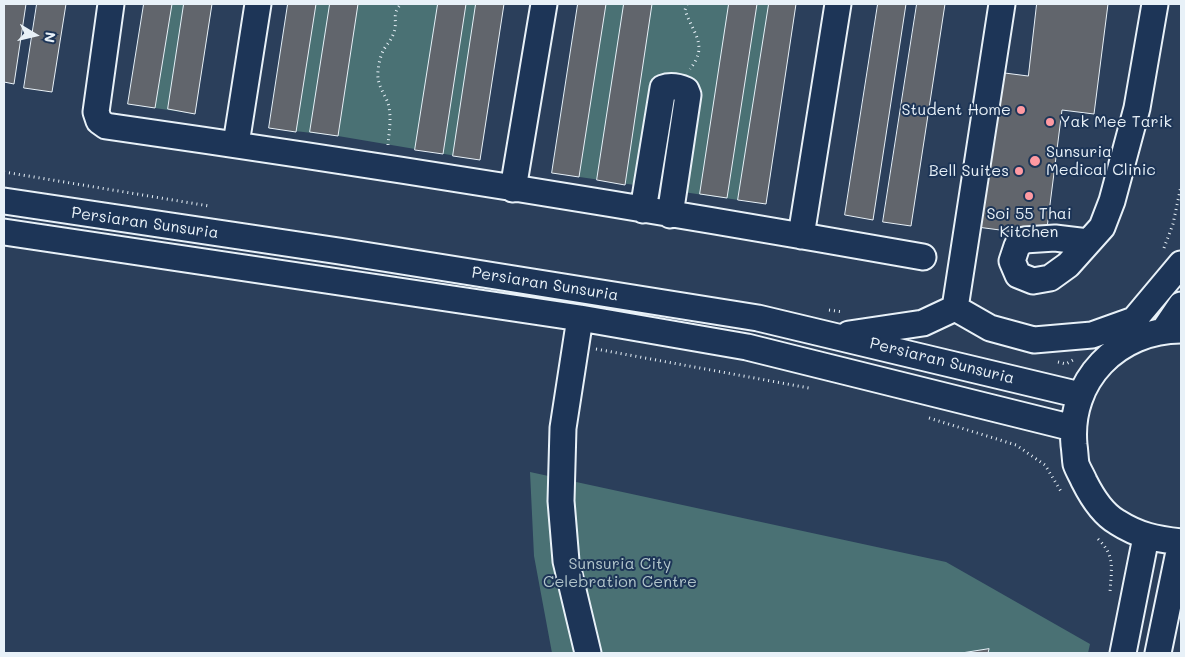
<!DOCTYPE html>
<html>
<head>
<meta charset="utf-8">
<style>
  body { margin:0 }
  #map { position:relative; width:1185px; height:657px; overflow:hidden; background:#2b3f5b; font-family:Mali,sans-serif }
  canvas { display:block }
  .frame { position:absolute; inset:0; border:5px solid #e8f1f8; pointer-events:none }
  .north { position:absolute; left:10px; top:10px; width:50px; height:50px; -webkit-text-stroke:4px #1d3557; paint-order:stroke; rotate:99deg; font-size:14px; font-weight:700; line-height:20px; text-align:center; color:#e8f1f8 }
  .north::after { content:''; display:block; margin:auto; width:18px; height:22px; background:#e8f1f8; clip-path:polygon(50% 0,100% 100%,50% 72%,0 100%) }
</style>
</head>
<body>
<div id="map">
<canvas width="1185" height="657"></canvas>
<div class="frame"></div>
<div class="north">N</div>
</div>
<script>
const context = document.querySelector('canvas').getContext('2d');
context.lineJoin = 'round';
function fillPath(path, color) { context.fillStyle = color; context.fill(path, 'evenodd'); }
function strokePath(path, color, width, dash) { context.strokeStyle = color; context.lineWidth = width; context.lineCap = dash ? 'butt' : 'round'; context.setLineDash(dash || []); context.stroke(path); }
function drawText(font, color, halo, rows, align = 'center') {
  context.font = font + ' Mali,sans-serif'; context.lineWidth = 4; context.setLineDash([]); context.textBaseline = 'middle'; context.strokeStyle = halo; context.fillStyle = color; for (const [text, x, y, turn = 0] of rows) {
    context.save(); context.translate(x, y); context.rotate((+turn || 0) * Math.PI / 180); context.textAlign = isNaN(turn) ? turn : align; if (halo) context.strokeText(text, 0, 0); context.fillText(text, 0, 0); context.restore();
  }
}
fillPath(new Path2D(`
  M144,4H212L195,114L128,104Z
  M288,4H504L480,160L338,136L269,128Z
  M578,4H796L766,204L552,173Z
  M530,472L946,562L1090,644L1088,653H552L534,556Z`), '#4a7174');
const building = new Path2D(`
  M4,4H26L14,84L4,82Z
  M37,4H66L52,92L24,88Z
  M144,4H172L155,108L128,104Z
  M184,4H212L195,114L168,109Z
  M288,4H316L296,132L269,128Z
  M330,4H358L338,136L310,132Z
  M438,4H466L443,154L415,150Z
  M476,4H504L480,160L453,156Z
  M578,4H606L579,177L552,173Z
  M624,4H652L625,185L597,180Z
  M729,4H757L727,198L700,194Z
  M769,4H796L766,204L738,200Z
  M878,4H906L873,220L845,215Z
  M917,4H945L911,226L883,222Z
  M1037,4H1108L1094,114L1062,110L1046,236L977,227L997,72L1028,76Z
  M989,649L988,653H962Z`);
fillPath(building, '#61656c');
strokePath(building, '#e8f1f8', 1);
const minor = new Path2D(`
  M111,4L96,112L99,121L106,126C379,165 651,209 923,257
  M236,144L258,4
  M513,189L544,4
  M4,201L339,251L758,318L1080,395
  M643,210L663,88C671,85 679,87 686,90L688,95L670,215
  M4,232L580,318L747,347L1073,428
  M801,236L838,4
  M1088,242L1055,238L1024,240L1017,246L1012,261L1018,275L1033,281L1050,278L1068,265L1102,227L1112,201L1137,108L1155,4
  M955,308L1002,4
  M580,318L563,428L561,501L566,561L588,653
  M1164,330L1181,305
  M1181,330C1118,330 1068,380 1074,445C1075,451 1075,458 1076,464C1078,470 1082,476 1084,481C1091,495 1103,514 1117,522C1139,536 1156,539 1181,542
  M849,334L923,323L955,308L990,328L1034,340L1092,335L1134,320L1181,264
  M1123,653L1146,537
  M1158,653L1181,542`);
strokePath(minor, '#e8f1f8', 29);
strokePath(new Path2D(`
  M687,4L685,10C693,34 709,45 690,69
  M388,145C389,132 392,117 388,103C385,95 379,87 378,78C377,70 380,56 384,49C388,43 392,39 394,32C398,20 391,15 401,4
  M4,172L209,206
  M1164,248L1173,224L1181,186
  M829,310L843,312
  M596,349L809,388
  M1058,362L1066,364L1073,360
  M929,418L1016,445L1045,465L1062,493
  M1098,539C1116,556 1111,570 1110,593`), '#e8f1f8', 3, [1, 4]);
strokePath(minor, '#1d3557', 25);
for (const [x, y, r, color] of [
  [1021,110,5,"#ff9aa2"],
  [1050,122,5,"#ff9aa2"],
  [1035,161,6,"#ff9aa2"],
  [1019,171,5,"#ff9aa2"],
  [1029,196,5,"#ff9aa2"]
]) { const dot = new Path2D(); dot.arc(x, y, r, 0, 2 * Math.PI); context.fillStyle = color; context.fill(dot); strokePath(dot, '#1d3557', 2); }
drawText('16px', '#e8f1f8', '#1d3557', [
  ["Student Home",1011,110],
  ["Yak Mee Tarik",1060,122,"left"],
  ["Sunsuria",1046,152,"left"],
  ["Medical Clinic",1046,170,"left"],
  ["Bell Suites",1009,171],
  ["Soi 55 Thai",1029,214,"center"],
  ["Kitchen",1029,232,"center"]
], 'right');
drawText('16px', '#e8f1f8', '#1d3557', [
  ["Persiaran Sunsuria",145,223,8],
  ["Persiaran Sunsuria",545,284,9],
  ["Persiaran Sunsuria",942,361,14]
]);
drawText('16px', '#b1c4ca', '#1d3557', [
  ["Sunsuria City",620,564],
  ["Celebration Centre",620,582]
]);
</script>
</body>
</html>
